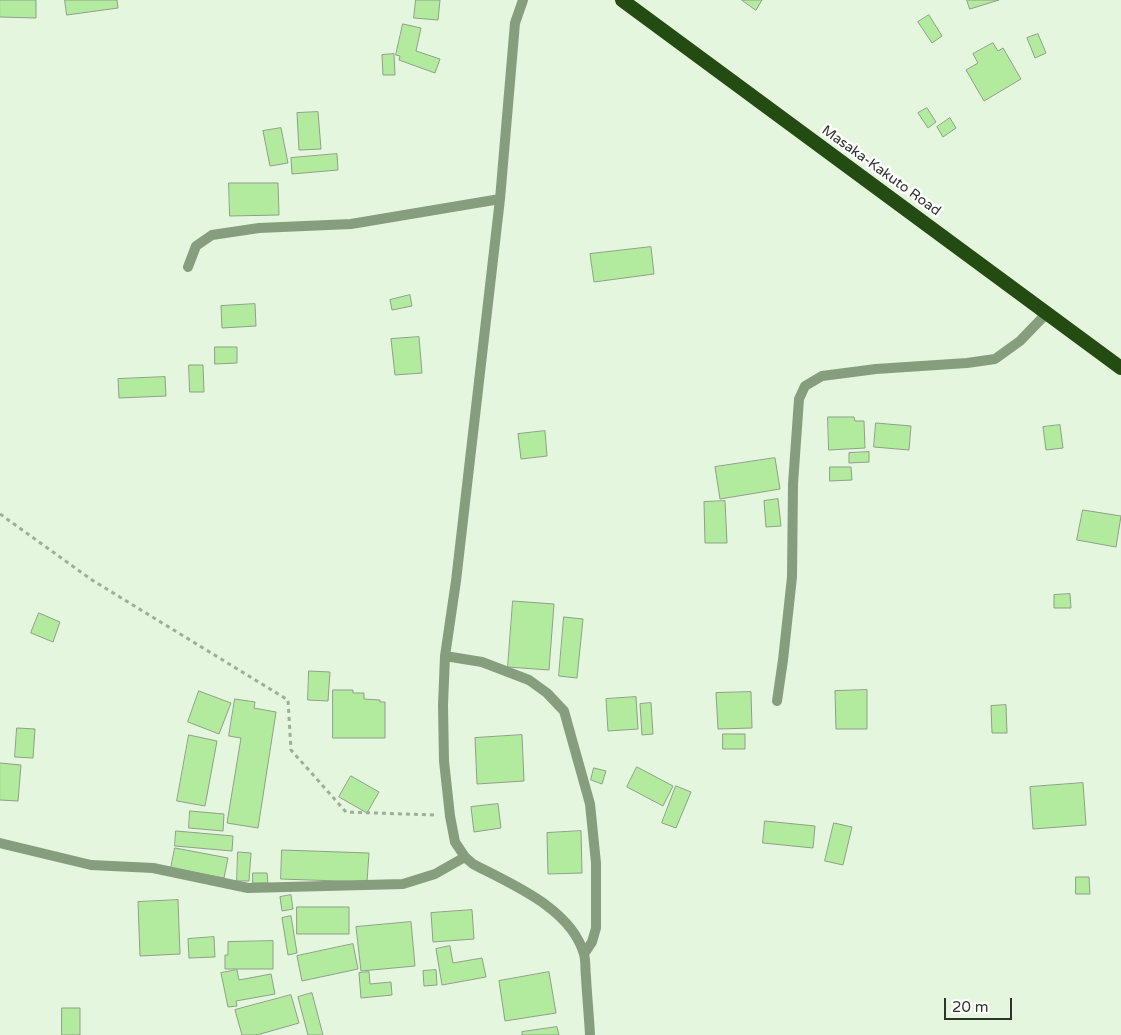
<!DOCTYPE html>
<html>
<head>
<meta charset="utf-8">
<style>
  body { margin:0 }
  #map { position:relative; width:1121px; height:1035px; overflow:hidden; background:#e4f6de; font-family:"Varela Round",sans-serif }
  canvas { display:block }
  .scale { position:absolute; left:944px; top:998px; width:68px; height:22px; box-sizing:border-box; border:2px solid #2d342b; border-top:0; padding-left:6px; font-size:15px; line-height:18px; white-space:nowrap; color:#2d342b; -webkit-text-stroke:4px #fff; paint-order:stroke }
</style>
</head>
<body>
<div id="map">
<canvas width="1121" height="1035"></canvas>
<div class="scale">20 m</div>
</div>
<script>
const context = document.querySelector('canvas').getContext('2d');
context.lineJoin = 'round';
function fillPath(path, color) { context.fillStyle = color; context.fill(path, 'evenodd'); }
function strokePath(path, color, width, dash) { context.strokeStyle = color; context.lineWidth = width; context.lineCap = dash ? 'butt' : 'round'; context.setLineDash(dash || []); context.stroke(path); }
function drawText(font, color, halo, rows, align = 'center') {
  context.font = font + ' "Varela Round",sans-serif'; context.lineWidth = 5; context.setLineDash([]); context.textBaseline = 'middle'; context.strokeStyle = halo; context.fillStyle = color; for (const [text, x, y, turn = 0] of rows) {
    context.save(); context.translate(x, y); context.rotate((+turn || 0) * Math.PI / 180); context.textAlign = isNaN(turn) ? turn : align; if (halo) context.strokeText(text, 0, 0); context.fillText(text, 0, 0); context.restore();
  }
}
const building = new Path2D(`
  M0,0H36V18L0,17Z
  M65,0H117L118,8L67,15Z
  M416,0H440L438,20L414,18Z
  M742,0H762L756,10Z
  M967,0H999L970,9Z
  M929,15L942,36L932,43L918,22Z
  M403,24L421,28L416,51L440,59L435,73L399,60L400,56L396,55Z
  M1038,34L1046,53L1035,58L1027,38Z
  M993,43L998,51L1003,48L1021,79L984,101L966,70L978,63L973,54Z
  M394,54L395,75H383L382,55Z
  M927,108L936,122L928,128L918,113Z
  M318,112L321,149L299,150L297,113Z
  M950,118L956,128L943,137L937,127Z
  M281,128L288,163L270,166L263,131Z
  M337,154L338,170L292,174L291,158Z
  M229,183H278L279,215L230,216Z
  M651,247L654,274L594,282L590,254Z
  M410,295L412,306L392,310L390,300Z
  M255,304L256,326L222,328L221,306Z
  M419,337L422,373L395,375L391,339Z
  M215,347H237V363L215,364Z
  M189,365H203L204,392H190Z
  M165,377L166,396L119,398L118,379Z
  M828,417H854L855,421H864L865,448L829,450Z
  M876,423L911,426L909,450L874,447Z
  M1060,425L1063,448L1046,450L1043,427Z
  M545,431L547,456L521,459L518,434Z
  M869,452V462L849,463V453Z
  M775,458L780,489L720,499L715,467Z
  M830,467H851L852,480L830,481Z
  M778,499L781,526L766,527L764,501Z
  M725,501L727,543H705L704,502Z
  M1083,510L1121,516L1116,547L1077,540Z
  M1070,594L1071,608H1054V595Z
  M513,601L554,604L549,670L508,667Z
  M39,613L60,622L53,642L31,633Z
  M564,617L583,619L577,678L559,676Z
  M309,671L330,672L328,701L308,700Z
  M333,690H353V693H364V699L380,700V702H385V738H333Z
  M867,690V729H836L835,691Z
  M199,691L231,703L219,734L188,722Z
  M751,692L752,728L718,729L716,693Z
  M636,697L638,729L608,731L606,699Z
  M235,699L255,702L254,708L276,712L258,828L227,823L241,738L229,736Z
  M651,703L653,734L642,735L640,704Z
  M1006,705L1007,733H992L991,706Z
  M17,728L35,729L33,758L15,757Z
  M723,734H745V749H723Z
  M189,735L217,741L205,806L177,801Z
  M522,735L524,781L477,784L475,738Z
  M0,763L21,765L18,801L0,800Z
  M637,767L673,786L663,806L627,787Z
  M594,768L606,771L602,784L591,780Z
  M351,776L379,792L367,813L339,797Z
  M1083,783L1086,825L1033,829L1030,787Z
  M676,786L691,792L676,828L662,823Z
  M498,804L501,828L474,832L471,807Z
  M190,811L224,814L223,831L189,828Z
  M765,821L815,826L813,848L763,843Z
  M834,823L852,827L843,865L825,861Z
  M176,831L233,836L232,851L175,846Z
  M581,831L582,873L548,874L547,833Z
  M175,848L228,858L224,878L171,868Z
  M282,850L369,853L367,882L281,879Z
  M238,852L251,853L249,881H237Z
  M253,873H267L268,883H253Z
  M1076,877H1089L1090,894H1076Z
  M291,895L293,909L282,911L280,897Z
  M178,900L180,954L140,956L138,902Z
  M297,907H349V934H297Z
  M472,910L474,939L433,942L431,913Z
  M291,916L297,953L288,955L282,918Z
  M411,922L415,966L361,971L356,927Z
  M214,937L215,957L189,958L188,939Z
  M273,941V969H225V955H228V942Z
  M353,944L358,969L302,981L297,956Z
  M450,946L453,963L482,958L486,977L442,985L436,949Z
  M237,970L239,980L271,974L275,994L236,1001L237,1006L228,1007L221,973Z
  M436,970L437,985L424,986L423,971Z
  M369,972L370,984L391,982L392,995L361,998L359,973Z
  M549,972L556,1013L505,1021L499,981Z
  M312,993L323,1035H308L298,997Z
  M291,995L299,1023L257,1035H242L235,1010Z
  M62,1008H80V1035H62Z
  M557,1027L559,1035H522V1032Z`);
fillPath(building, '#b2eb9e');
strokePath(building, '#8f9f89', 1);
strokePath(new Path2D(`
  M0,514L92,580L288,700L291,750L346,812L434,815`), '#9fad9a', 3, [4, 4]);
strokePath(new Path2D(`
  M523,0L515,23L500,199L456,581L445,656L443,705L444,761L450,816L455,842L465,857L473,864C511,884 571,908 584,954C586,961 585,970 586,977C587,996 589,1016 590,1035
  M188,267L196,246L212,235L259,228L351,224L500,199
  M445,656L482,662L529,680L547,693L564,711L590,804L596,863V928L592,942L584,954
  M777,701L783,660L792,577L793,484L799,399L805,386L822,376L876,369L967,363L995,359L1020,341L1047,313
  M0,843L91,865L153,868L248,888L403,884L435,874L465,857`), '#869e7e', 10);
strokePath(new Path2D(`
  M622,0L1121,368`), '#244c12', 14);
drawText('14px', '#2d342b', '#fff', [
  ["Masaka-Kakuto Road",881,171,36]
]);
</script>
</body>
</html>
